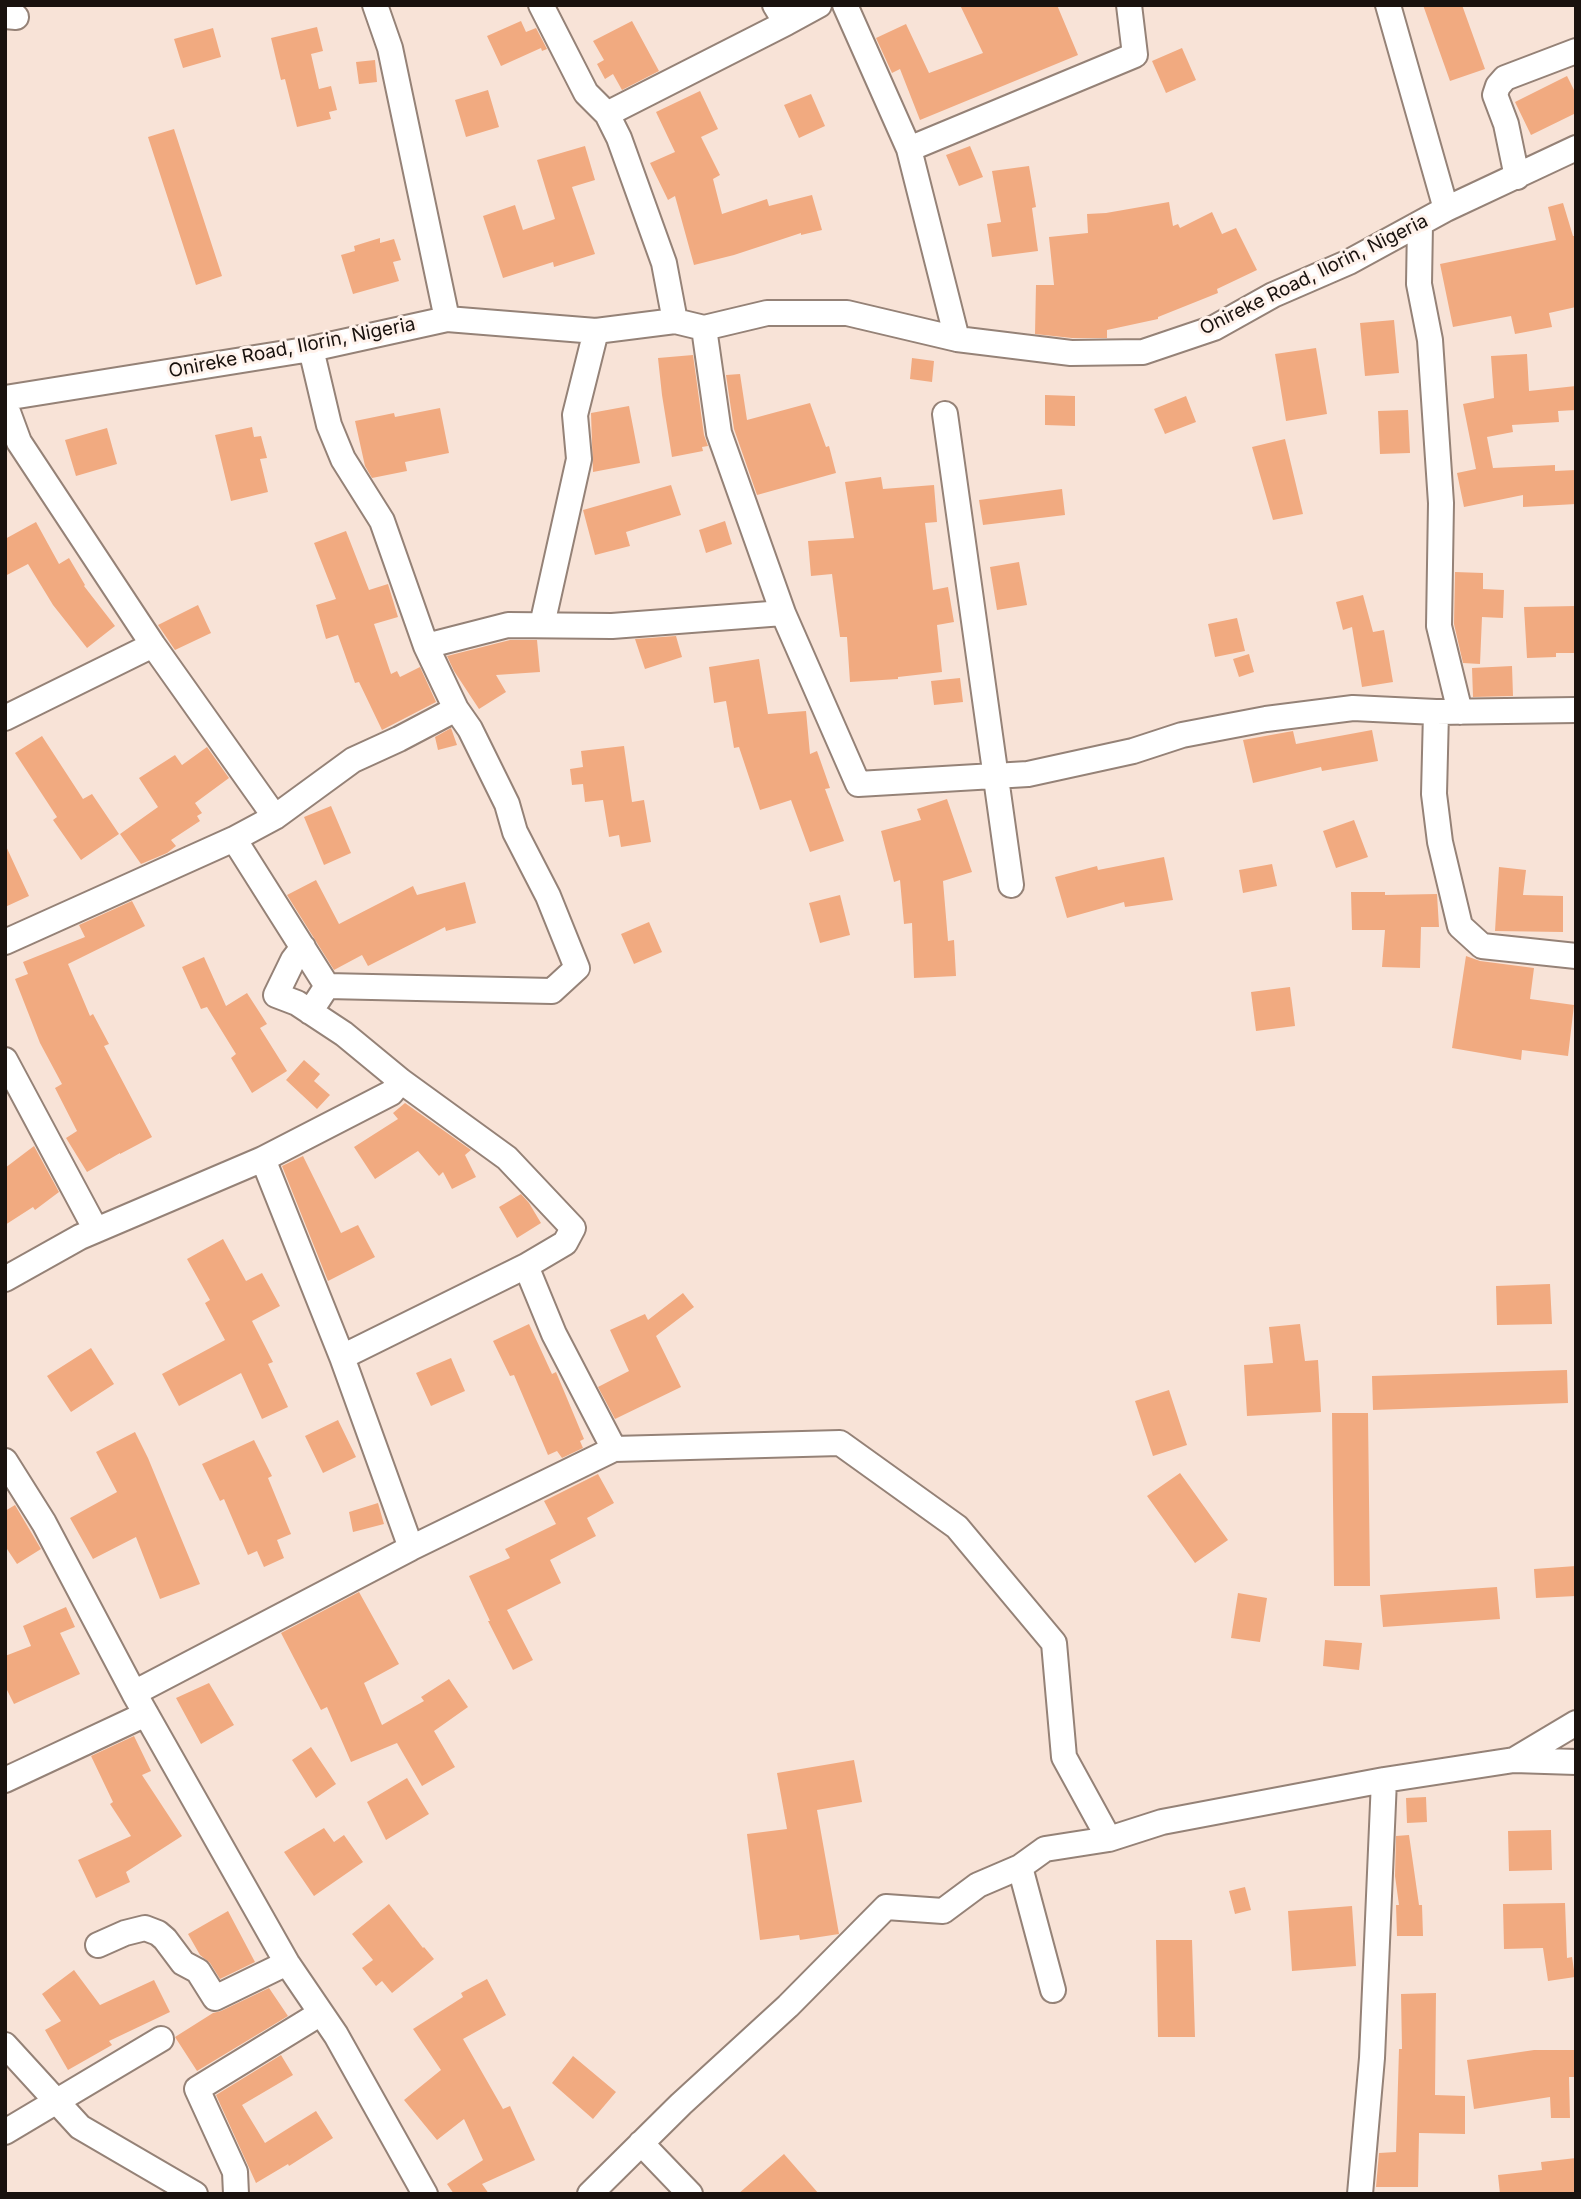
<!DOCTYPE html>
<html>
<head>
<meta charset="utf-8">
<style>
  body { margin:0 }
  #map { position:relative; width:1581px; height:2199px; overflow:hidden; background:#f8e3d7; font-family:Inter,sans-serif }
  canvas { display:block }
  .frame { position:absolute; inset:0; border:7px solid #19120e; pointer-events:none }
</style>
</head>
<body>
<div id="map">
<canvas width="1581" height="2199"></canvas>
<div class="frame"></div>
</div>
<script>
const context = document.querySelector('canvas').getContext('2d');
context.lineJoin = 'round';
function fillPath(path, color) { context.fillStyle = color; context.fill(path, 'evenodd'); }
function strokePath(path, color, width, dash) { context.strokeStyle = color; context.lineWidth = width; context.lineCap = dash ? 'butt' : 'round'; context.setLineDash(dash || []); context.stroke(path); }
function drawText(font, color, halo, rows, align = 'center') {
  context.font = font + ' Inter,sans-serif'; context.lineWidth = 6; context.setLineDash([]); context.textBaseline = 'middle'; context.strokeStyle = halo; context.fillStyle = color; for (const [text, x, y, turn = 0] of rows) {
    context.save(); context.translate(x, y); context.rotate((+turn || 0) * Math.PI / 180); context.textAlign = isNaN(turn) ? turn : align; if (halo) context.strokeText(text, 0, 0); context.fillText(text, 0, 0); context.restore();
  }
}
fillPath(new Path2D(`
  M960,5H1057L1078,55L920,120L900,69L892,73L876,38L906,24L929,73L983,53Z
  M1423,5H1462L1485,69L1450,81Z
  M521,21L526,32L536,28L547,49L542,51L541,48L501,66L487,36Z
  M632,21L659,71L622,90L613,74L605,79L597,64L604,60L593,41Z
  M317,27L323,51L311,54L319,89L331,86L337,110L329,112L331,119L297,127L285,79L281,80L271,38Z
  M213,28L221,57L183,68L174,39Z
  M1182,48L1196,80L1166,93L1152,61Z
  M375,60L377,82L359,84L356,62Z
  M1567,76L1576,94V113L1531,135L1515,102Z
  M488,90L499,127L466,137L455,100Z
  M700,91L718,129L701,137L720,175L713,179L722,214L767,199L769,206L812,195L822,230L801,235V233L734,255L694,265L675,196L668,200L650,163L675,152L656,112Z
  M811,94L825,126L799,138L784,105Z
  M174,129L222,276L196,285L148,137Z
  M585,146L595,180L572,187L595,254L554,267L553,262L503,278L483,216L515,205L523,230L555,219L537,160Z
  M970,146L983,177L959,186L946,155Z
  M1029,166L1036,207L1032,208L1038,251L992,257L987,224L1001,222L992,171Z
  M1169,202L1173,226L1178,224L1180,228L1212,212L1222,234L1236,228L1257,270L1217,289L1218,293L1158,317V319L1107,330V338H1072L1035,334L1036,285H1054L1049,237L1088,233L1087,214L1106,213Z
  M1563,203L1573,236H1576V307L1549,313L1552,327L1515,334L1511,316L1453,327L1440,264L1556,240L1548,207Z
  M380,238V243L394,239L401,260L393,262L399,281L353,294L341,255L355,251L354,246Z
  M1394,320L1399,373L1365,376L1360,323Z
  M1316,348L1327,414L1286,421L1275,354Z
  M1527,354L1529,391L1576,386V410L1558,411L1559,422L1512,425L1513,432L1487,437L1493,468L1555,465V471L1576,470V504L1523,507V495L1464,507L1457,473L1476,469L1463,404L1494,398L1491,356Z
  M693,355L704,435L708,446L702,447L703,451L672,457L662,395L658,358Z
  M912,358L934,361L932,382L910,379Z
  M740,374L747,420L810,403L826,447L829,446L836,473L757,495L734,429L726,375Z
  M1045,395L1075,396V426L1045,425Z
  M1186,396L1196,422L1165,434L1154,409Z
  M629,406L640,463L593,472L591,413Z
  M440,408L449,453L405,462L407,471L372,478L365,466L355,421L394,413L395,417Z
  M1408,410L1410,453L1380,454L1378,411Z
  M252,427L254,437L261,436L267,458L260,459L268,492L231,501L215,435Z
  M107,428L117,464L76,476L65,440Z
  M1285,439L1303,514L1273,520L1252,447Z
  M881,477L883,489L934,485L937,522L925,523L933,590L948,587L954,622L937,625L942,672L898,677V679L850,682L847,637H840L832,574L811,576L808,541L854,538L845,482Z
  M671,485L681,515L626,532L630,546L595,555L583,510Z
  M1062,489L1065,515L983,525L979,500Z
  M725,521L732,544L706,553L699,530Z
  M36,522L59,564L69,558L85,585L84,586L115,626L87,648L53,605L28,564L5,576V539Z
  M346,531L369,590L388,584L398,617L374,624L391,674L397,671L400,677L420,667L436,702L382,730L359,682L355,683L338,635L326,639L316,605L336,599L314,543Z
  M1019,562L1027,605L997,610L990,567Z
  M1455,572L1483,573V589L1504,590L1503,618L1482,617L1480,664L1463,663L1454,624Z
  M1363,595L1373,632L1384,630L1393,682L1362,687L1352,627L1343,630L1336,602Z
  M198,605L211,633L175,650L158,625Z
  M1576,606V653H1556V657L1527,658L1524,607Z
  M1237,618L1245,651L1215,657L1208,624Z
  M676,636L682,657L645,669L635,639Z
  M510,640H537L540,672L496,675L506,692L479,709L454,671L447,656Z
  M1249,654L1254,672L1239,677L1233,659Z
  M759,659L768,714L806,711L810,754L817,751L830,788L825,789L844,841L810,852L791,800L760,810L739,747L734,748L726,701L714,703L709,667Z
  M1512,666L1513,696L1473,697L1472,668Z
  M960,678L963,702L934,705L931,681Z
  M451,728L457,745L438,750L435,737Z
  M1372,730L1378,761L1322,771L1321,767L1253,783L1243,740L1293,731L1296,744Z
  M42,736L83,799L92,794L119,834L81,860L53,820L57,817L15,753Z
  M624,746L632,802L644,800L651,842L621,847L619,835L609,837L603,800L585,802L583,784L572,785L570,769L583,767L581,751Z
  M207,747L229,778L195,803L202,813L197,816L200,821L171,840L176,846L167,853L141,864L120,834L158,807L139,778L175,755L182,765Z
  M947,799L972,872L943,881L948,941L954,940L956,976L914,978L912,923L904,924L900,880L894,882L881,831L921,820L917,809Z
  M331,806L351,853L324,865L304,817Z
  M1354,820L1368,857L1336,868L1323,831Z
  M5,844L29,896L5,907Z
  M1164,857L1173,900L1125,907L1124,902L1067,918L1055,877L1097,866L1098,870Z
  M1272,864L1277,886L1243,893L1239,870Z
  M1499,867L1526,870L1523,895L1563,896V932L1495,931Z
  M316,880L339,924L413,886L417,895L465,882L476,923L446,931L445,927L368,966L362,955L334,970L287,895Z
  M1351,892H1385V895L1437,894L1439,927H1421L1420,968L1382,967L1385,930H1352Z
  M840,895L850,935L820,943L809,903Z
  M132,901L145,926L68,964L90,1016L93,1014L109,1044L104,1046L152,1137L120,1154V1153L87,1172L66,1138L77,1131L55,1088L62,1084L40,1043L15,979L28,974L23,962L85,937L79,925Z
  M649,922L662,952L634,964L621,934Z
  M1466,956L1480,961L1534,968L1530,999L1574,1005L1568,1056L1522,1050L1521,1060L1452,1048Z
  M204,957L226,1006L247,993L267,1024L260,1028L287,1071L252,1093L231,1058L236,1054L207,1007L201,1009L182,967Z
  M1290,987L1295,1026L1256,1031L1251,992Z
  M304,1060L320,1074L314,1081L330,1095L317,1109L286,1080Z
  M405,1103L471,1150L465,1155L476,1177L452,1189L443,1172L439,1176L418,1151L375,1179L354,1147L398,1119L393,1113Z
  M34,1146L59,1192L35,1210L33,1207L5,1225V1168Z
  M303,1156L341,1233L358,1225L375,1257L328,1281L282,1166Z
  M521,1194L529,1203L541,1223L517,1238L499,1207Z
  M223,1239L246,1281L262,1273L280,1306L252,1321L273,1362L268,1364L288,1407L262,1419L241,1373L179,1406L162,1374L225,1340L205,1303L210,1300L187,1259Z
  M1550,1284L1552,1324L1497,1325L1496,1286Z
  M683,1293L694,1307L656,1336L681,1387L615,1419L598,1387L629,1371L610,1330L645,1314L648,1320Z
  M529,1324L552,1374L556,1372L584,1439L580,1441L583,1448L562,1458L557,1451L548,1455L514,1375L510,1376L493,1341Z
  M1300,1324L1305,1361L1318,1360L1321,1412L1247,1416L1244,1365L1273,1363L1269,1327Z
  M91,1348L114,1384L71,1412L47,1376Z
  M451,1358L465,1391L431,1406L416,1373Z
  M1567,1370L1568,1403L1373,1410L1372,1376Z
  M1169,1390L1187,1445L1153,1456L1135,1401Z
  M1332,1413H1368L1370,1586H1334Z
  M338,1420L356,1457L323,1473L305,1436Z
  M135,1432L148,1458L200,1584L160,1599L136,1537L93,1559L70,1518L117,1492L96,1452Z
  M254,1440L272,1476L268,1478L291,1534L277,1540L284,1558L264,1567L257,1551L248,1555L224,1499L220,1501L202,1464Z
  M1180,1473L1228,1540L1195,1563L1147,1496Z
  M598,1474L614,1503L587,1518L596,1536L550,1560L561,1583L507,1610L533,1660L513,1670L488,1621H490L469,1576L510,1558L505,1549L556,1524L544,1501Z
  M378,1503L384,1524L353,1532L349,1512Z
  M15,1505L41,1549L17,1564L5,1546V1511Z
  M1576,1566V1596L1536,1598L1534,1569Z
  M1497,1587L1500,1619L1383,1627L1380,1595Z
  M359,1592L399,1664L364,1683L382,1725L424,1701L421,1697L449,1679L468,1707L434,1731L455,1767L422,1786L397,1743L351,1762L327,1707L321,1710L281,1633Z
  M1238,1593L1267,1598L1260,1642L1231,1638Z
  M66,1607L75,1627L60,1633L80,1674L14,1704L5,1686V1656L31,1646L23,1626Z
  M1325,1640L1362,1643L1359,1670L1323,1666Z
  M209,1683L234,1725L201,1744L176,1698Z
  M134,1736L151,1771L142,1775L182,1836L126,1872L130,1882L96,1898L78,1860L131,1836L110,1804L113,1802L91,1756Z
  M311,1747L336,1784L316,1798L292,1760Z
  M854,1760L862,1802L817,1810L839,1934L800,1940L799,1935L760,1940L747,1834L787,1829L777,1773Z
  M407,1778L429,1814L386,1840L367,1802Z
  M1426,1797L1427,1822L1407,1823L1406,1798Z
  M324,1828L334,1842L344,1835L363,1862L314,1896L284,1852Z
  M1551,1830L1552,1870L1509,1871L1508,1831Z
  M1409,1835L1419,1905H1422L1423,1936H1397L1396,1905H1399L1395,1876L1396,1836Z
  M1245,1887L1251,1910L1235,1914L1229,1891Z
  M1565,1903L1567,1958L1572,1957L1575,1977L1548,1981L1543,1948L1504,1949L1503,1904Z
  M389,1904L423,1948L424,1947L434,1959L392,1993L382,1981L376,1986L362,1968L373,1960L352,1934Z
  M1352,1906L1356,1966L1292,1971L1288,1911Z
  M228,1911L255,1962L220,1979L210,1963L200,1955L188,1934Z
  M1156,1940H1192L1195,2037H1158Z
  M74,1970L100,2005L154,1980L170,2012L109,2041L112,2045L68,2070L45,2030L61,2021L42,1994Z
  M487,1979L506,2015L463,2039L503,2109L510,2106L535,2160L482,2184L489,2194H454L447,2184L483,2160L464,2119L437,2140L404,2100L441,2070L413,2029L463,1997L461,1993Z
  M269,1988L288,2016L197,2071L175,2037L213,2013L221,2011Z
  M1436,1993L1435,2095L1465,2096V2134L1419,2133L1418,2187H1376L1379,2153L1396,2152L1399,2049H1402L1401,1994Z
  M1534,2050H1576V2077H1569L1570,2118H1551L1550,2097L1474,2109L1467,2060Z
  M281,2055L293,2075L242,2105L265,2143L316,2111L333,2138L289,2166L288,2164L256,2183L216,2095Z
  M573,2056L616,2092L593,2119L552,2083Z
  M784,2154L819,2194H738Z
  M1576,2158V2194H1500L1498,2175L1542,2170L1541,2162Z`), '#f1aa80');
const street = new Path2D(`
  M375,5L390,48L447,319
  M541,5L586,93L607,114L619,138L664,263L675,321
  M845,5L909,149L957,339
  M1388,5L1446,209
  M5,16L16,17
  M786,23L819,5
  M607,114L786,23L775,5
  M909,149L1135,55L1129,5
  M1517,177L1506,124L1495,95L1498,86L1505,78L1576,51
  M1420,224L1419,284L1430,340L1441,503L1439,626L1460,712
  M704,328L719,433L783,613
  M5,398L311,349L447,319L596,331L675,321L704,328L767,313H847L957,339L1071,353L1143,352L1214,328L1273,295L1349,262L1446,209L1576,148
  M5,404L19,442L153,645L275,817
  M945,414L1011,885
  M542,625L579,459L575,415L596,331
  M426,646L508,625L612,626L783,613L858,784L1028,774L1133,751L1182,735L1266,719L1353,708L1436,712L1576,710
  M1436,712L1434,794L1440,842L1460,926L1482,946L1576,956
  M5,718L153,645
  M5,942L234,839
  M303,947L293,960L276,995L297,1003L344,1034L401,1081L507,1158L573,1228L565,1243L526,1266L554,1334L614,1449
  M327,986L234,839L275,817L353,760L399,739L456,709
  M310,1012L327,986L552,991L577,968L548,896L515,832L507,804L470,729L456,709L426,646L382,521L343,459L329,425L311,349
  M5,1060L96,1230
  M263,1159L342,1357L411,1548
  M5,1279L80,1237L263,1159L391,1093L401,1081
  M342,1357L526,1266
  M5,1461L44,1523L134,1693L287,1963L336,2035L425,2194
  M134,1693L411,1548L614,1449L840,1443L957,1527L1054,1643L1064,1757L1109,1839
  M1514,1760L1576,1723
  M5,1780L146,1714
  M1020,1867L1053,1990
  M98,1945L125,1933L145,1928L158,1933L165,1939L183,1963L198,1971L215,1998L287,1963
  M5,2045L80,2127L195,2194
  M5,2132L161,2039
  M641,2143L690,2194
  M236,2194L235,2172L197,2089L321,2013
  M590,2194L681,2104L788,2006L886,1907L943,1911L978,1885L1020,1867L1045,1849L1109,1839L1162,1822L1384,1780L1514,1760L1576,1762
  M1360,2194L1372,2058L1384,1780`);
strokePath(street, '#958277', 28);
strokePath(street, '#fff', 24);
drawText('19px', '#19120e', '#fff2eb', [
  ["Onireke Road, Ilorin, Nigeria",1314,275,-26],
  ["Onireke Road, Ilorin, Nigeria",292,348,-11]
]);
</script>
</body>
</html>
